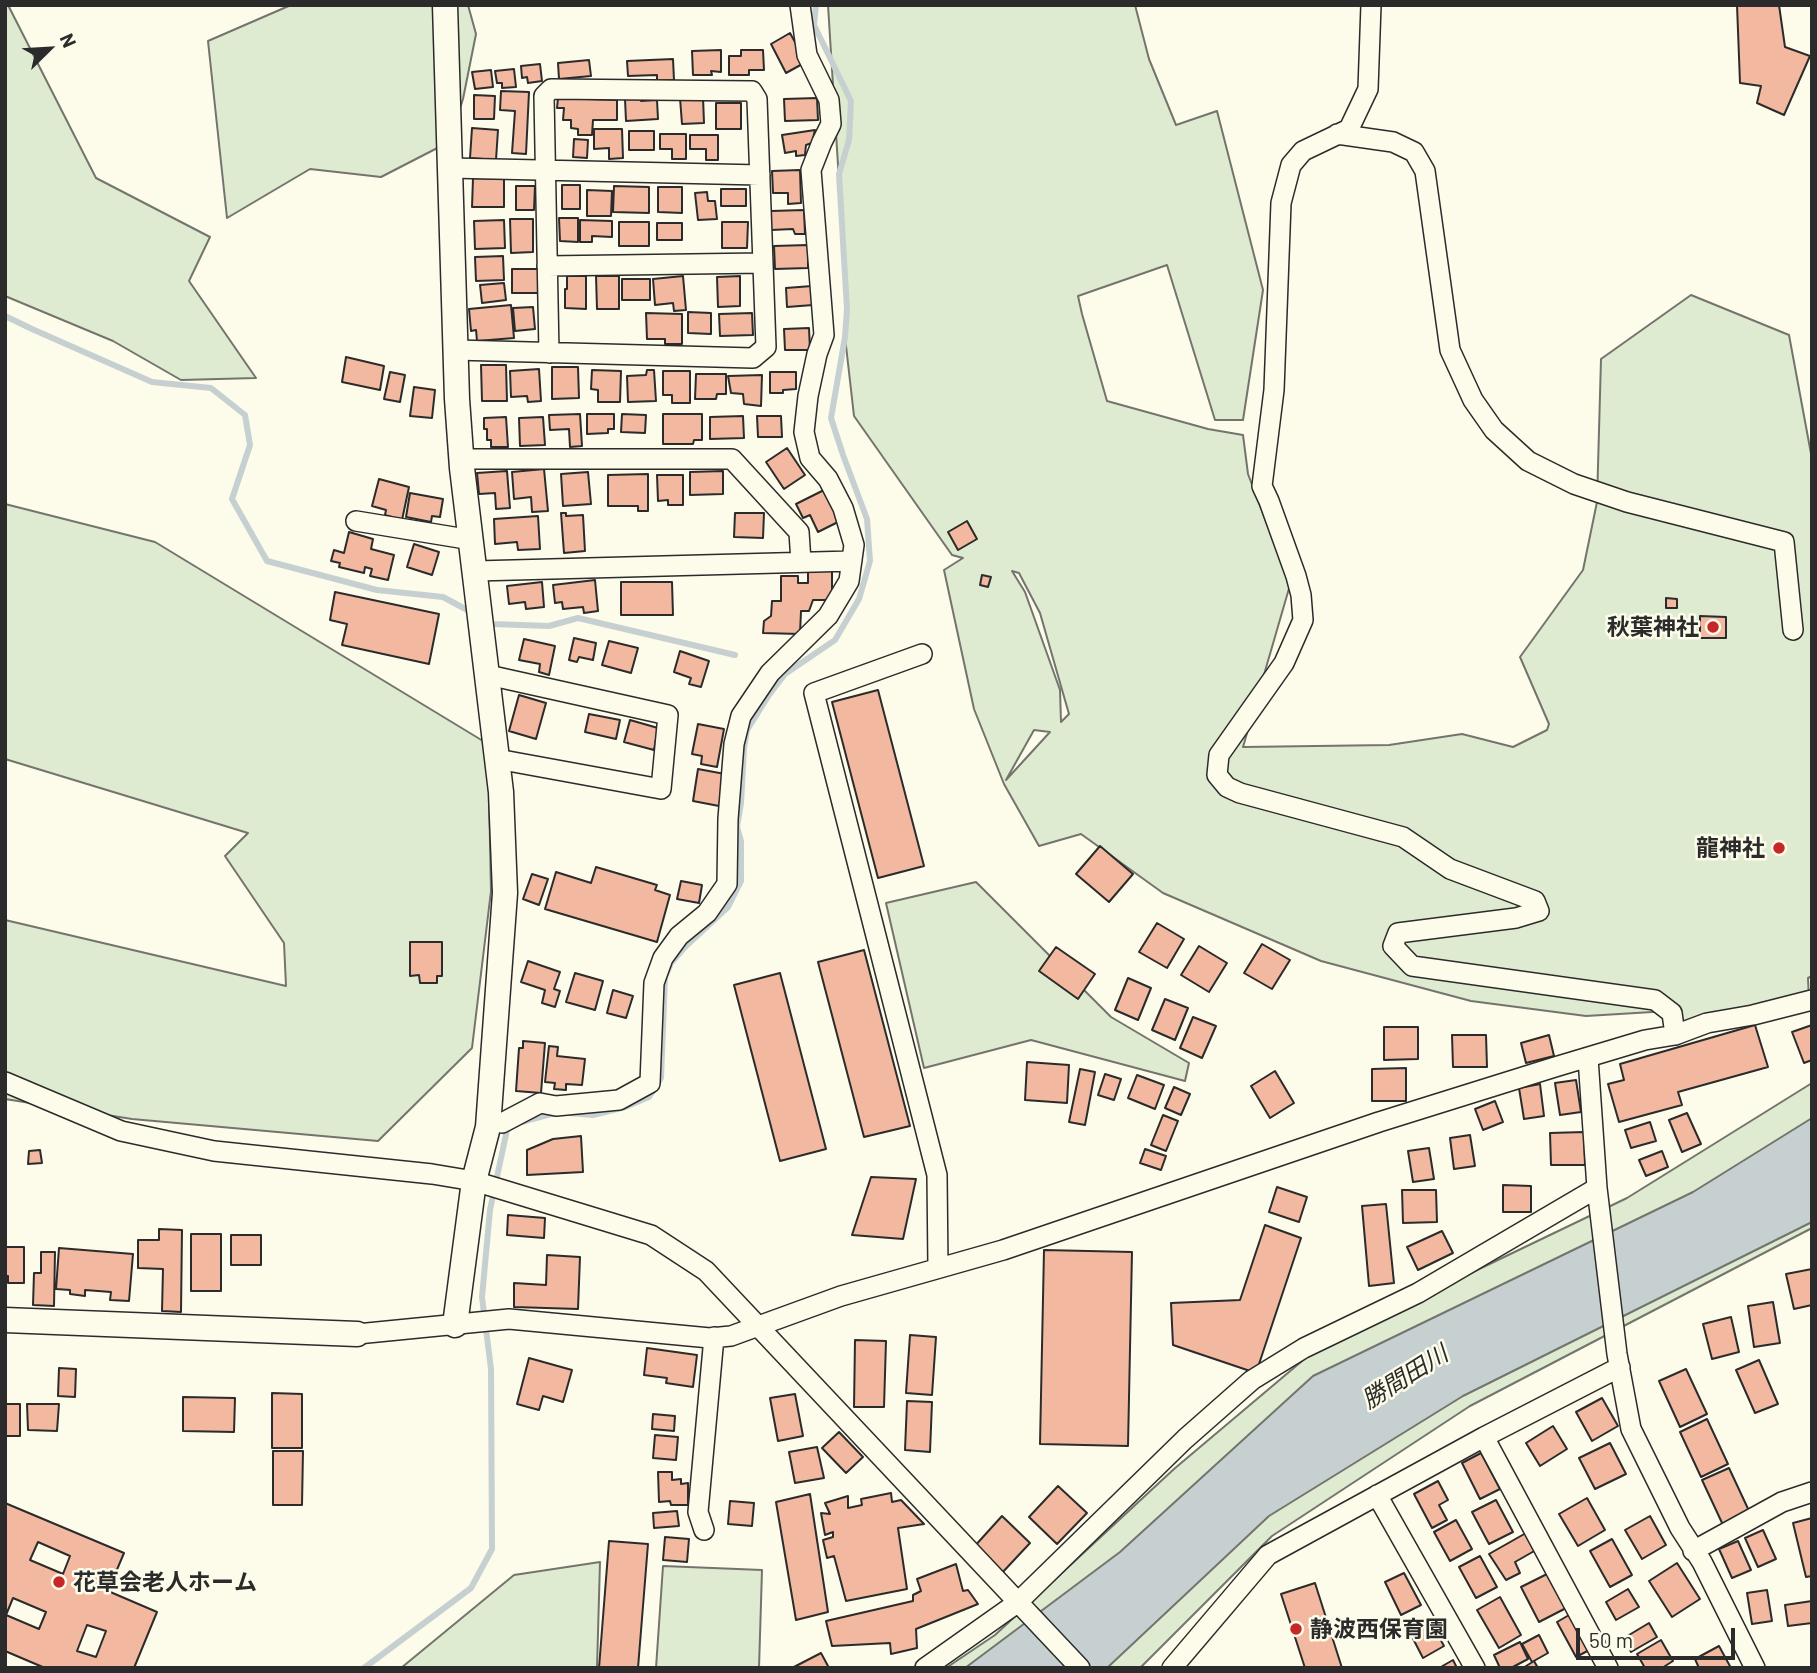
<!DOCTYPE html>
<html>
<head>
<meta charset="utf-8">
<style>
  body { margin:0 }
  #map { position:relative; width:1817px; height:1673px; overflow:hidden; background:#fdfbea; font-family:Barlow,sans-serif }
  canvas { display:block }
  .frame { position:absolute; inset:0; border:7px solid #2b2b2b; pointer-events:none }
  .north { position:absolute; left:14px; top:14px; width:70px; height:70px; -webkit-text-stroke:5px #fdfbea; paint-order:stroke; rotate:66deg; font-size:19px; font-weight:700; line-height:28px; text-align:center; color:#2b2b2b }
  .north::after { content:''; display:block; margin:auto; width:24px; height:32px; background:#2b2b2b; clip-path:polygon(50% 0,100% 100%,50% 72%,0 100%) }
  .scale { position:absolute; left:1576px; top:1628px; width:159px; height:32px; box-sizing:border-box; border:4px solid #2b2b2b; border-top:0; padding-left:9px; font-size:21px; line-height:24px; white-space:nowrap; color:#2b2b2b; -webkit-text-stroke:5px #fdfbea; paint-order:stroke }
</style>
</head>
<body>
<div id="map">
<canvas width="1817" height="1673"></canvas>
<div class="frame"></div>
<div class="north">N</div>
<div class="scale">50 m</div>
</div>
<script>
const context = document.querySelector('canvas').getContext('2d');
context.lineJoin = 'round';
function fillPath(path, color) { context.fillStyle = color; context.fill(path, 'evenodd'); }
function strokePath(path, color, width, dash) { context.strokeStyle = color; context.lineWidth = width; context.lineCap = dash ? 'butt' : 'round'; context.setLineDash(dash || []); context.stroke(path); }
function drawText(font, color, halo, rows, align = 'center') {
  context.font = font + ' Barlow,"Noto Sans JP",sans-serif'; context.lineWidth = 5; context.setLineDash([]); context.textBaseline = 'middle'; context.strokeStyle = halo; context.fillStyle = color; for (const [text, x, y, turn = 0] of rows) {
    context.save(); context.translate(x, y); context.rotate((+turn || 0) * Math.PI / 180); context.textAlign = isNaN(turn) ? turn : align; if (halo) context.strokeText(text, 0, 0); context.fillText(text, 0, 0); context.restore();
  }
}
const green = new Path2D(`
  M5,5H8L96,178L210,237L189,281L256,378L181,380L113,341L5,296Z
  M291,5H468L476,34L463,99L449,142L381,177L310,169L227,218L208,41Z
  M828,5H1135L1149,59L1176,125L1217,111L1263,290L1243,420H1215L1167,265L1078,296L1082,314L1107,401L1208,429L1243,435L1248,474L1290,585L1243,747L1389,745L1462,734L1513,747L1547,730L1549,724L1520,657L1583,570L1597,502L1601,359L1691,295L1789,335L1812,459V976L1808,978L1809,1001L1675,1035L1669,1011L1586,1016L1471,1001L1321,961L1163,893L1081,834L1039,846L1004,784L974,709L944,570L963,558L952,555L854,416L845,337L847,309ZM1012,571L1019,573L1040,613L1069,714L1061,722L1060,690L1025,592ZM1034,730L1050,732L1006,780Z
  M5,504L155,542L488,744L491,891L472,1048L378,1141L132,1119L5,1099V920L286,986L284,943L225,856L248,833L5,759Z
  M976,882L1111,1017L1189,1063L1185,1081L1031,1040L924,1068L886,903Z
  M1812,1083V1228L1470,1406L1272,1536L1140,1668H946L995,1635L1174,1469L1321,1345L1627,1198Z
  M600,1562L597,1668H401L514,1575Z
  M663,1566L762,1570L759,1668H656Z`);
fillPath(green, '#deebd1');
strokePath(green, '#74746e', 2);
const water = new Path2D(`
  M1812,1118V1222L1463,1396L1269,1516L1107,1668H965L1120,1552L1313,1376L1693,1192Z`);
fillPath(water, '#c7d0d0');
strokePath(water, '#74746e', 2);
strokePath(new Path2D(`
  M5,316L32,329L152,382L211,388L245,415L250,445L232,499L267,561L377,590L443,597L471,612
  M487,621L492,624L549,626L578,618L735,655
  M569,1113L593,1115L625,1107L649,1097L661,1078L665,977L671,963L685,947L728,907L741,881V841L737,827L741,803L744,748L747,730L769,695L785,674L835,640L859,599L870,561L867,519L843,455L831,418L845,337L847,309L839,174L849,140L851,101L814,25L816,5
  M521,1122L555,1113
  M364,1668L471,1588L492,1549L491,1369L482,1297L490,1210L508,1125H511`), '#c7d0d0', 6);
const building = new Path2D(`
  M1737,5H1779L1785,47L1810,56L1784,115L1757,103L1761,86L1740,83Z
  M790,33L806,62L786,73L771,44Z
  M721,50V72L711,71L712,75H693L692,51Z
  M741,50H763L764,70H749V75H729V56H741Z
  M673,59L674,80L657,81V75L628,76L627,61Z
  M589,60L591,76L559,79L558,63Z
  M540,64L542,81L528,83L527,77L522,78L521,66Z
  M514,69L516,87L502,88V83H497L495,71Z
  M491,70L493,87L475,89L472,72Z
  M501,91L529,92L526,154L512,153L515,111L500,110Z
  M474,95L495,96L494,119H474Z
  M703,97L704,123L682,124L680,98Z
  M558,98L617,100V120H593L592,135H578V129L571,128V120H563L564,108H557Z
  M640,98L641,101L657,100L658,119L626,121L625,99Z
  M817,98L818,120L785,121L784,99Z
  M716,103H741V129H716Z
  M472,128L498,130L496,160L470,158Z
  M594,129H622L623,158L609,159V148L594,149Z
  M815,130L812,143L806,145L805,155L796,156V151L785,153L782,135Z
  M629,131H654V150H629Z
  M660,134H686V159H672V149H660Z
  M690,135H718V160H706V149H690Z
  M574,139L588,140L587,158L573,157Z
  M800,170L801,203L788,204V193H773L772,171Z
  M473,178L504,179V207H472Z
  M562,185H580V209H562Z
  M516,186H535L534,210H516Z
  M614,186L649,187V213L613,212Z
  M658,187H682V213L658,212Z
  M721,189H746V206H721Z
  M587,190L612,191L611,216H587Z
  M707,192L708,201H715L717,219L698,220L695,193Z
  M804,210L805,234H795L793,229L771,230V211Z
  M559,218H578V242L560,241Z
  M510,219H533V252L511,253Z
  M504,220L505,248L475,249L474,221Z
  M580,220L612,221V237L592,236V242H580Z
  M619,222H649V246H619Z
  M722,222H748L747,248H722Z
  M657,223H682V240H657Z
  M808,245V268L775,269L774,246Z
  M503,256L504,280L476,281L475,257Z
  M512,269H538V293H512Z
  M567,276H586V309L565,308V289H567Z
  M596,276H619V309H597Z
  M683,276L686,310L674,311L673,303L655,305L653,279Z
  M740,276V306L718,307L717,277Z
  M622,279H650V300H622Z
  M504,283L506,300L482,303L480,285Z
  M812,286L813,305L787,307L786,288Z
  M511,305L514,338L477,341L476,330L471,331L469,309Z
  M533,307L535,329L515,331L513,308Z
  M688,312L711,313V334L688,333Z
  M646,313L682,314V344H665V339H647Z
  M752,313L753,335L720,336L719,314Z
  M809,328L810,350H785L784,329Z
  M346,357L384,366L380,390L342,382Z
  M481,365H506L507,401H482Z
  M552,367H578L579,398L552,399Z
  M539,369L541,401L528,402L527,396L511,397L510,371Z
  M592,370L621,371L620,402H598V390L591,389Z
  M647,370H654L656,401L628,402L627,376L646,375Z
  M663,371H690V403H672V395H663Z
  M390,372L405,375L400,402L384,399Z
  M770,372H796V389L783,390V393H770Z
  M696,374H726V394H717L716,399H695Z
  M762,375L761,406L744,404L743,394L731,393L728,376Z
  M414,387L435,390L432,418L410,416Z
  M580,414L582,446L570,447L569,429L550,430L549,415Z
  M587,414H614V429H608V433L587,434Z
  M622,414L646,415L645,433L621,432Z
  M663,414H702V440H694L693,444H663Z
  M743,416L744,438L710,439V417Z
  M757,416H781L782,437H758Z
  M506,417L508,447H491V440H487V429H484V418Z
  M543,417L545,445L520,446L519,418Z
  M787,448L805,475L784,489L766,462Z
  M544,469L548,511L532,512L531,497L514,499L512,472Z
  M507,471L510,508L496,509L495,493L479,494L477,473Z
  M723,471V494L690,495V472Z
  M588,472L591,504L563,506L561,474Z
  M648,474V511H638V506H608V475Z
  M657,475H683V505H668V500L658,501Z
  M379,479L409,487L402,520L385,515L386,510L372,506Z
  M824,490L840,521L818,532L810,515L803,518L796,504Z
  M410,493L443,499L440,517L432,516L431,522L406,517Z
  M561,513H566V516L583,515L585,551L564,553Z
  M735,513H764L763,538L734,537Z
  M538,516L540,549L518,550L517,542L495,544L494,519Z
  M967,521L977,539L958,550L948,532Z
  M349,532L373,539L371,549L394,555L388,580L370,576L372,569L365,567L364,573L339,567L340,563L331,561L334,550L344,553Z
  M414,544L439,552L432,575L407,567Z
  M808,570H832V600H813L809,611H801L800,634L763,633L764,621L771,616L772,601H781V576H798V583H808Z
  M982,575L991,577L988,587L980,585Z
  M595,580L598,611L584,613L583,607L563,609L562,602L555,603L553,585Z
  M542,582L544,607L526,609L525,602L509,604L507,586Z
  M621,582H672L673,615H621Z
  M335,592L439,614L429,664L342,645L347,624L330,620Z
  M1666,598L1677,599V608H1666Z
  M1700,616L1726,617V638H1700Z
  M574,638L596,643L593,660L579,657L577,662L569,660Z
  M524,639L555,646L549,675L539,672L540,664L519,660Z
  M609,641L638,648L631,673L602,665Z
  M680,651L709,661L701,687L689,684L691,678L674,672Z
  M878,690L924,866L878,878L832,702Z
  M519,695L546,703L536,739L509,731Z
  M589,714L620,720L616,739L585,732Z
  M630,720L658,728L654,750L624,742Z
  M698,724L724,729L717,767L701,764L702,756L692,754Z
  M698,769L725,774L719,806L693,801Z
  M1100,846L1133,874L1109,902L1076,874Z
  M596,867L657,885L655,890L670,895L657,942L545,909L556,872L591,883Z
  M532,874L548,879L539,905L523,899Z
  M681,881L702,885L699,903L677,899Z
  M1157,923L1184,939L1167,968L1139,952Z
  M410,942H442V976H437V983H420L419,975L410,976Z
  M1262,944L1290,960L1272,989L1244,973Z
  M1199,946L1227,963L1209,992L1181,975Z
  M1056,947L1095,974L1078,999L1039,971Z
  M864,950L910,1126L864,1137L818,962Z
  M528,961L560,972L554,989L560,991L555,1007L542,1003L545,990L521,982Z
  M575,973L603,981L595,1010L566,1002Z
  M780,973L826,1149L780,1161L734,985Z
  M1128,978L1151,988L1138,1020L1115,1010Z
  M613,990L633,996L626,1018L607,1013Z
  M1165,999L1188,1008L1175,1040L1152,1030Z
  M1193,1017L1216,1026L1202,1058L1180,1048Z
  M1755,1025L1768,1067L1678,1092L1682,1105L1619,1122L1608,1084L1624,1080L1620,1064Z
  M1812,1025V1060L1804,1063L1792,1032Z
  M1384,1027H1418V1059L1384,1060Z
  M1452,1035H1486L1487,1067H1453Z
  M1549,1035L1554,1056L1526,1063L1521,1043Z
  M523,1041L545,1043L541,1093L516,1091L519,1048H523Z
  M549,1046L558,1047L557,1056L585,1059L582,1085L566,1084V1090L554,1089L555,1083L545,1082Z
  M1027,1062L1069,1065L1067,1103L1025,1100Z
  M1406,1068V1101H1372V1069Z
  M1080,1069L1095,1072L1085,1125L1069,1122Z
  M1275,1071L1294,1103L1270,1118L1251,1086Z
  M1105,1074L1121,1079L1114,1100L1098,1095Z
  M1137,1075L1164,1085L1155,1109L1128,1098Z
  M1576,1080L1581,1112L1560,1115L1555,1083Z
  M1540,1084L1544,1116L1524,1119L1519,1088Z
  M1174,1087L1190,1094L1181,1115L1165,1108Z
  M1495,1101L1503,1122L1483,1130L1475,1109Z
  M1687,1113L1701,1144L1682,1152L1669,1120Z
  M1163,1115L1178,1121L1166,1151L1151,1145Z
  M1650,1122L1656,1141L1631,1148L1625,1130Z
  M1584,1132L1585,1165H1551L1550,1133Z
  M1470,1135L1475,1166L1454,1169L1450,1138Z
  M581,1136L583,1172L527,1175V1150L553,1139Z
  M1429,1148L1434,1179L1413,1182L1408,1151Z
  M1145,1149L1166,1156L1161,1170L1140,1163Z
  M40,1150L42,1163L28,1164L29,1151Z
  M1662,1151L1668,1167L1646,1176L1639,1160Z
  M871,1177L916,1179L903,1239L852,1235Z
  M1503,1185L1531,1186V1212H1503Z
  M1277,1187L1307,1197L1299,1222L1269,1212Z
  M1402,1190H1436L1437,1222L1403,1223Z
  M1386,1204L1394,1283L1369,1286L1362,1206Z
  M508,1215L545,1218L544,1238L507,1235Z
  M1265,1225L1301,1238L1256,1373L1173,1345L1171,1303L1240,1300Z
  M159,1229L182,1230L181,1312L162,1311L163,1269L138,1268V1240H159Z
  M1442,1231L1453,1253L1418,1270L1407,1247Z
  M191,1234H221V1291H191Z
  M231,1235H261V1265H231Z
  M5,1247H24V1283H8V1276H5Z
  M59,1248L133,1254L129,1301L110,1300L111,1292L85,1290V1296L70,1294V1290L56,1289Z
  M1044,1250L1132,1252L1128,1446L1040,1444Z
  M41,1252H55L54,1306L33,1305L34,1273H41Z
  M547,1255L580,1257L578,1309L514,1307V1283L546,1285Z
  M1812,1269V1305L1794,1309L1786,1274Z
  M1773,1302L1780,1343L1754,1347L1748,1306Z
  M1731,1317L1739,1352L1712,1359L1703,1324Z
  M910,1335L936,1337L932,1395L906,1393Z
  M855,1340L886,1341L884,1407H854Z
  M647,1348L697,1355L693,1387L666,1383L667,1378L644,1375Z
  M529,1358L572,1370L563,1402L543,1396L539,1410L517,1404Z
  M1759,1360L1778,1404L1755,1413L1736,1370Z
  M59,1368L76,1369L75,1397L58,1396Z
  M1686,1369L1707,1414L1680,1427L1659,1381Z
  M272,1393L302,1394V1448H272Z
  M795,1394L803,1436L778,1441L770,1398Z
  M183,1397L235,1398L234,1432L183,1431Z
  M1602,1398L1618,1426L1592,1441L1576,1412Z
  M907,1401L932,1402L930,1452L905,1450Z
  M5,1404H20V1436H5Z
  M27,1404H59L57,1431L28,1430Z
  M653,1414L675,1416L674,1431L652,1429Z
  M1707,1419L1728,1464L1701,1477L1680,1432Z
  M1553,1426L1567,1449L1540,1466L1526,1443Z
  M839,1432L863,1457L846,1473L822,1448Z
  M655,1435L678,1437L676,1460L653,1458Z
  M1610,1443L1626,1474L1595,1489L1579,1458Z
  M817,1447L824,1478L795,1483L789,1452Z
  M273,1451H303L302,1505H273Z
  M1481,1453L1500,1489L1480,1499L1462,1463Z
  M1729,1468L1750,1513L1723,1525L1702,1480Z
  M658,1472H672V1480L681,1479V1484L688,1483V1505H671L670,1501L659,1502Z
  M1438,1481L1448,1500L1439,1505L1447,1520L1432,1528L1414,1494Z
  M1058,1486L1087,1513L1057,1544L1029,1517Z
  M891,1493L892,1502L901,1500L924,1524L898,1528L907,1589L846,1601L834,1556L827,1558L823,1540L833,1537V1532L825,1535L821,1513L830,1514L825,1503L848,1496V1508L862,1505L861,1499Z
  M810,1494L828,1612L796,1620L776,1502Z
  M1587,1498L1605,1530L1578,1546L1559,1514Z
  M1496,1500L1513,1532L1489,1544L1472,1512Z
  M730,1501L754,1503L752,1526L728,1524Z
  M5,1503L124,1553L108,1591L157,1612L134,1668H45L5,1651ZM38,1542L70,1556L63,1574L30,1560ZM13,1598L46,1612L39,1629L6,1615ZM87,1625L106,1631L96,1657L77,1651Z
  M677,1511L679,1526L654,1528L653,1513Z
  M1002,1516L1030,1543L1001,1574L973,1548Z
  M1650,1516L1666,1545L1642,1559L1625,1530Z
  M1812,1518V1576L1806,1577L1793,1523Z
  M1456,1520L1472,1549L1450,1561L1434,1532Z
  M1763,1530L1776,1559L1758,1567L1745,1538Z
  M1526,1533L1536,1550L1515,1562L1520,1573L1506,1580L1489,1554Z
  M665,1537L689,1539L687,1562L663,1560Z
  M1612,1539L1632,1575L1610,1587L1590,1551Z
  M609,1541L648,1544L638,1668H599Z
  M1738,1541L1751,1570L1732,1578L1719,1549Z
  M1480,1556L1497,1587L1476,1598L1459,1567Z
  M1677,1563L1700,1599L1672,1617L1649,1581Z
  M956,1564L963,1591L968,1590L978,1604L916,1629L917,1648L891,1654L890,1643L832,1646L826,1621L913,1601V1595L921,1591L917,1579Z
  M1555,1570L1572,1605L1539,1622L1521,1587Z
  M1404,1573L1421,1605L1401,1615L1385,1582Z
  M1315,1583L1342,1668H1305L1281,1594Z
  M1628,1589L1639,1607L1616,1620L1606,1602Z
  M1767,1590L1772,1621L1752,1624L1747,1593Z
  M1500,1597L1521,1635L1499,1648L1477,1610Z
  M1812,1601V1623L1788,1626L1785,1605Z
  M1576,1611L1595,1647L1576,1657L1557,1622Z
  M1429,1618L1444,1646L1423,1658L1408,1629Z
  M1649,1623L1657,1637L1631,1652L1624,1638Z
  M1539,1635L1548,1653L1532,1662L1522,1644Z
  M1661,1640L1673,1661L1662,1668H1645L1637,1654Z
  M1520,1642L1528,1659L1511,1668H1500L1494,1655Z
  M1719,1646L1731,1668H1699L1695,1659Z
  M821,1653L828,1666L825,1668H792Z
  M1453,1660L1457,1668H1439Z
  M1534,1661L1538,1668H1523Z`);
fillPath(building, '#f2b8a0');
strokePath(building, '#2b2b2b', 2);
const minor = new Path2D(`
  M1371,5L1368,89L1349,129L1303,151L1291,165L1281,203L1274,390L1262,486L1269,501L1296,576L1301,595L1303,620L1284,663L1219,755L1217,775L1227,787L1240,793L1403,837L1450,869L1535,901L1539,911L1516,918L1398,933L1393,946L1412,966L1655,1000L1672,1013L1675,1035
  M1337,134L1393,142L1414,152L1425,171L1450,350L1473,400L1494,430L1528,461L1574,484L1627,502L1784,542L1793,630
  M450,168L760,175
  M547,266L763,263
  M455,350L753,358L766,347L757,99L752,91L551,89L544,96L549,353
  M462,459H732L799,532L801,562
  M356,521L472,540
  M476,571L852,561
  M922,654L814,693L937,1175L938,1268
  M488,675L668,715L661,789L497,759
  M1588,1058L1597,1188L1617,1354L1631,1429L1680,1528L1702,1562L1755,1668
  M5,1082L121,1131L214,1151L432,1174L474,1181L651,1235L706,1271L1080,1668
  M488,1119L502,1123L540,1103L556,1106L619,1100L650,1083L654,983L663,958L679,936L707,913L727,884L728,819L734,744L741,716L770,673L828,616L849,581L854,545L843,508L828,479L810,458L804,432L808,396L817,354L824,335L811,170L822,142L831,124L829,100L807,55L800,5
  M357,1334L509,1319L710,1338L731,1336L841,1296L1003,1250L1379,1122L1555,1067L1645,1040L1675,1035L1707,1023L1753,1015L1812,1000
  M1484,1437L1608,1668
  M1377,1495L1475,1668
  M704,1530L698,1512L714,1337
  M1693,1551L1782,1502L1812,1492
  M925,1668L1017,1603L1185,1439L1252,1380L1304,1348L1418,1293L1597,1188
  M1172,1668L1268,1555L1484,1437L1620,1367`);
const tertiary = new Path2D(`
  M445,5L457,399L462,468L501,792L505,893L488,1127L474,1181L455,1325
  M5,1320L357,1334`);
strokePath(minor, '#2b2b2b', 22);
strokePath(tertiary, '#2b2b2b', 27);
strokePath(minor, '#fdfbea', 19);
strokePath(tertiary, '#fdfbea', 24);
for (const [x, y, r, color] of [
  [1713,627,7,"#c62828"],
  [1779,848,7,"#c62828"],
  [59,1582,7,"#c62828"],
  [1296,1629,7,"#c62828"]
]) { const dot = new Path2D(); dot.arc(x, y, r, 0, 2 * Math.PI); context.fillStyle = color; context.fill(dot); strokePath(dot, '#fdfbea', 2.5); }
drawText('bold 23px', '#2b2b2b', '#fdfbea', [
  ["秋葉神社",1699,627],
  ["龍神社",1765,848],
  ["花草会老人ホーム",73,1582,"left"],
  ["静波西保育園",1310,1629,"left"]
], 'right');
drawText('italic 24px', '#2b2b2b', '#fdfbea', [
  ["勝間田川",1405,1377,-32]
]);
</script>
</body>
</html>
